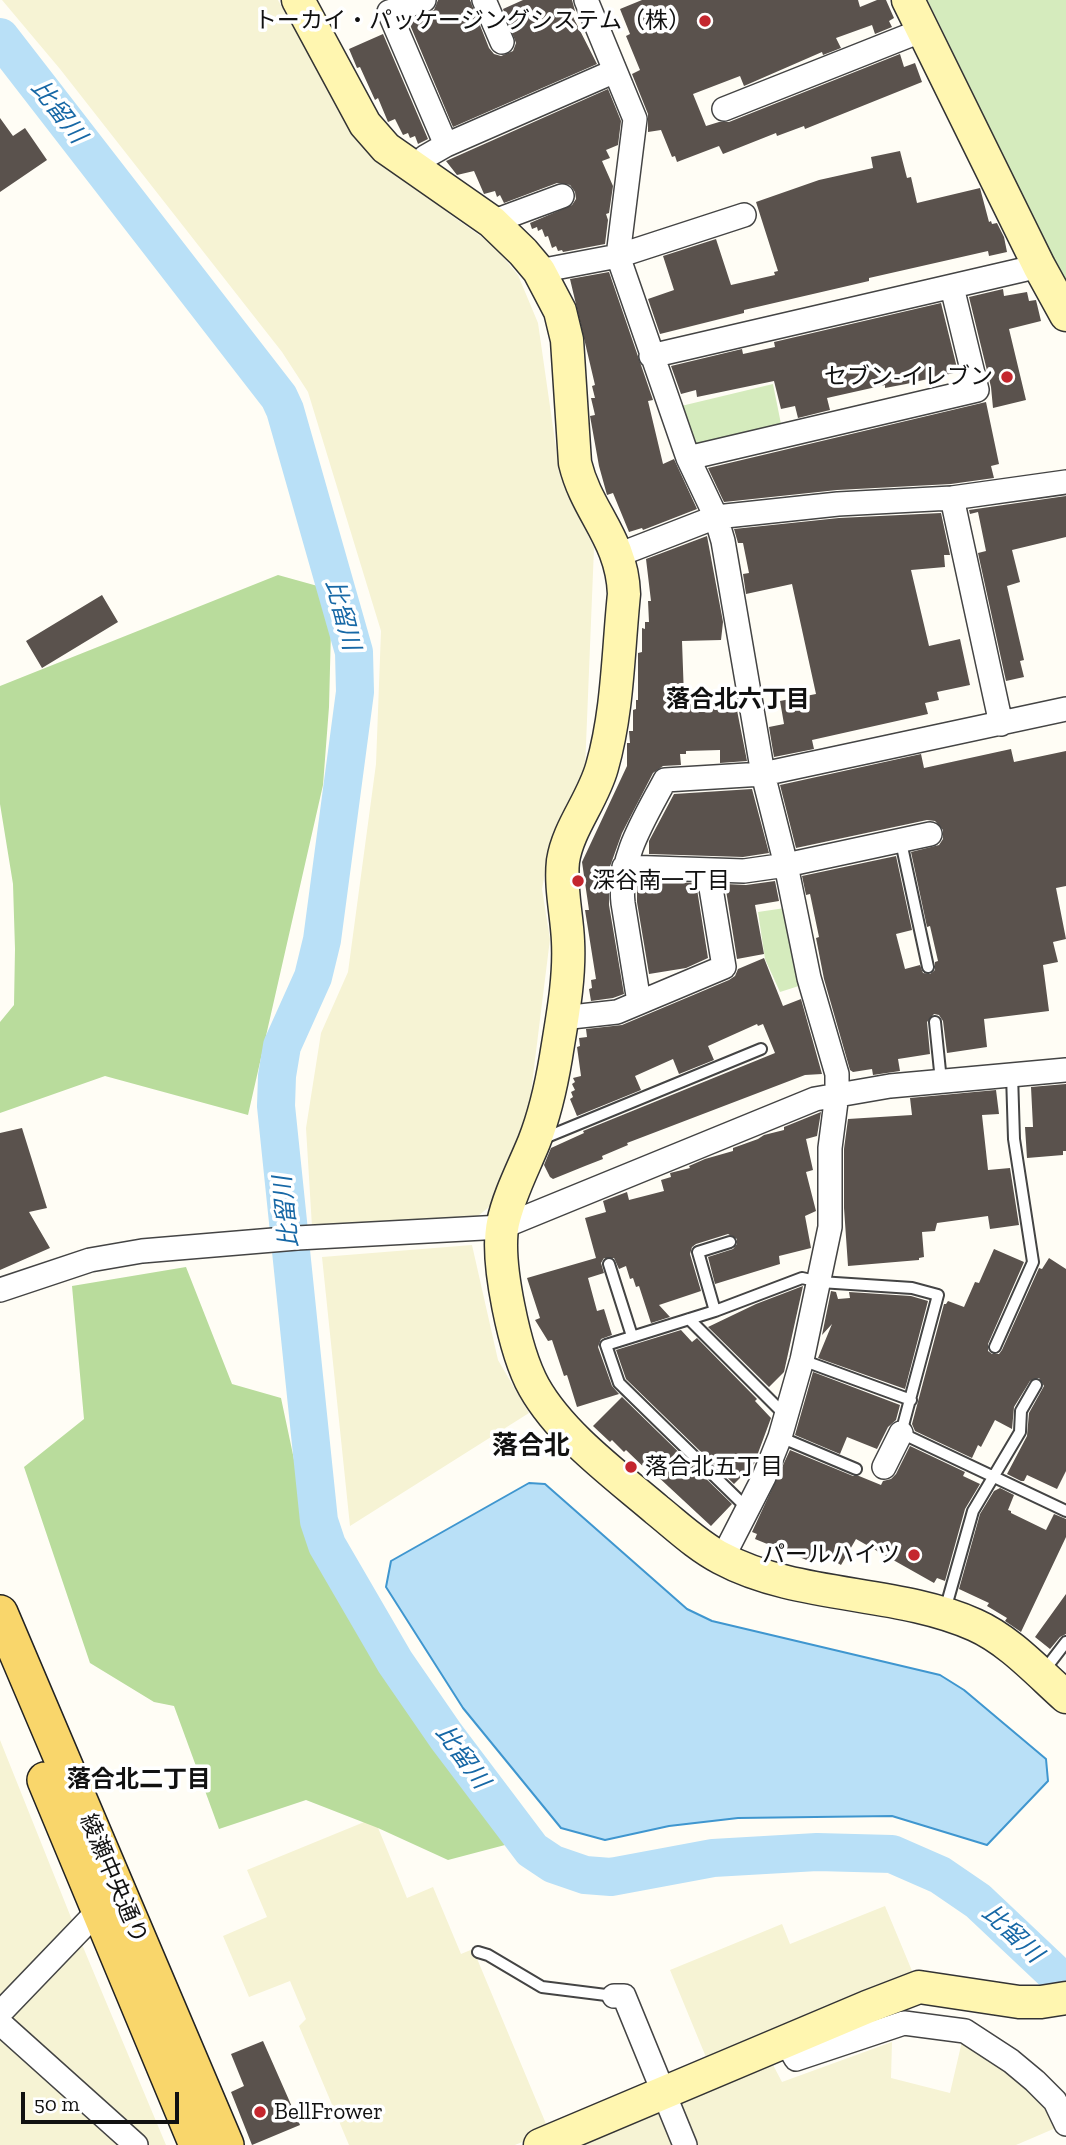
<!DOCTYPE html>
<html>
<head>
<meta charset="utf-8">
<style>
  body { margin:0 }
  #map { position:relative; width:1066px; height:2145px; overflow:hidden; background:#fffdf5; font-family:"Zilla Slab",serif }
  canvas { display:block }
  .scale { position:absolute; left:21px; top:2092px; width:158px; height:32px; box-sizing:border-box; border:4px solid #111; border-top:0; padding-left:9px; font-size:21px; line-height:24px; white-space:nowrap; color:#111; -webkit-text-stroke:5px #fff; paint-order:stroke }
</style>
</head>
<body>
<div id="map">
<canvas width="1066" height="2145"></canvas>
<div class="scale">50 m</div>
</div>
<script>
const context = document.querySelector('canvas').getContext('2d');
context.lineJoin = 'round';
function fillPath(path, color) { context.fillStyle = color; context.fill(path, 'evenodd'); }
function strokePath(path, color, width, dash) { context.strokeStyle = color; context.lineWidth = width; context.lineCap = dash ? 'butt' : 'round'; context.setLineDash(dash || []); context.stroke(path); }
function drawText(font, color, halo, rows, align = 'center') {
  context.font = font + ' "Zilla Slab","Noto Sans JP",serif'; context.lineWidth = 7; context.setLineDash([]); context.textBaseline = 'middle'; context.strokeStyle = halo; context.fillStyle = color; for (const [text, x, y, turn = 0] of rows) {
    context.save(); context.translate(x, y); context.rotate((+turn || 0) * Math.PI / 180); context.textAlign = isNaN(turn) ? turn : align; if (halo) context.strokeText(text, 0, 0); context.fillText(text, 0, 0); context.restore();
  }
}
fillPath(new Path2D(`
  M2,0H278L353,135L452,216L493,245L518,275L538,323L560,476L594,548L585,769L550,845L542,889L550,939L529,1108L494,1203L473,1220L312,1227L306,1128L321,1033L348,972L376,764L381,631L308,392L282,352L60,69Z
  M472,1245L498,1360L529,1413L350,1526L322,1257Z
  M0,1740L78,1935L166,2145H0Z
  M374,1818L407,1898L433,1887L461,1954L473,1949L549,2131L515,2145H349L299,2026L306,2019L290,1981L249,1997L223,1936L267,1917L247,1870Z
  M885,1906L915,1978L708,2062L670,1970L782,1924L790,1944Z
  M963,2037L977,2045L1050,2109L1058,2127L1016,2145H576L772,2063L782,2082L892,2042L891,2078L950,2093Z`), '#f6f3d4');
fillPath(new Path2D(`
  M927,0H1066V284L928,1Z
  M773,384L781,424L698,444L689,439L677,407Z
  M785,908L805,984L780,992L765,959L758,912Z`), '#d5ebbd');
fillPath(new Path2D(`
  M278,575L332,590L329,707L323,785L248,1115L105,1076L0,1113V1022L14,1005L15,949L13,884L0,804V686Z
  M186,1267L232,1384L281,1398L314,1554L505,1845L448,1860L378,1828L306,1800L219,1829L174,1706L154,1702L90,1663L24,1467L84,1419L72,1286Z`), '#b9dc9c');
const water = new Path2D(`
  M529,1483L545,1484L687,1609L712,1621L940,1675L964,1690L1046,1759L1048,1781L987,1845L892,1816L738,1818L669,1826L605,1840L561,1828L463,1708L386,1587L391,1561Z`);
fillPath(water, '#b9e0f7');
strokePath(water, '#3f96cf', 2);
strokePath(new Path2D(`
  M0,37L279,397L285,410L354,652L355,692L322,940L313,977L282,1046L277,1076L276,1106L319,1521L327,1545L395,1662L446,1736L532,1850L553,1864L585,1875L611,1877L713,1858L817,1852L892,1854L940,1875L978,1901L1066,1984`), '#b9e0f7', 38);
fillPath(new Path2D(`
  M438,0H470L489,48L494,54L501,56L513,51L516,43L503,9L523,0H572L575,11L571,13L597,64L453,127L408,20L434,10Z
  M642,0H858L860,7L877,0H886L894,18L889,21L892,27L875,34L872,25L836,38L841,48L823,55L822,52L744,86L740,76L693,94L706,126L719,122H729L900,54L904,67L915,63L922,82L805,129L804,126L777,136L776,133L723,154L719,146L677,162L675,156L672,157L661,130L648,132V114L632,74L640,70L626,36L630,34L620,9Z
  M383,34L428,139L418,144L415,136L410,138L408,133L403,135L395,119L388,122L378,98L375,100L360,67L357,68L349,49Z
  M608,89L621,121L618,145L606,150L610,158L602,161L613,186L609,213L606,214L608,220L605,244L563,252L562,250L558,251L556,246L552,248L548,236L545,237L542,229L538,231L537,227L532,229L530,223L572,205L576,199L575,192L570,185L557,183L504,203L500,195L497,197L495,191L484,194L474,171L457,175L446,161Z
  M0,118L13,136L25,128L47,160L0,192Z
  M900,151L907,178L911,177L917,203L980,188L989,222L991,221L992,224L997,223L1004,237L1007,252L989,256L988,251L869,278V281L744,310V313L660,334L648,299L674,290L663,256L716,239L731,285L775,275L774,272L778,271L756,202L819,180L873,168L871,157Z
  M609,272L653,400L648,401L663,464L674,459L697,509L643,530L642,528L629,532L613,493L607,495L599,466L590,416L595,415L591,398H595L592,386L595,385L570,279Z
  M1003,289L1004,296L1027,292L1029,301L1036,300L1041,321L1009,329L1026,400L993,408L991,387L969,297Z
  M941,303L958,372L906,384L885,388V385L827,398L830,410L798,418L795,406L781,409L774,381L697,397L696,390L681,394L671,366L742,349L743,354L775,347L774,342Z
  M986,402L999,464L991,466L994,478L951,484L837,490L724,502L708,468Z
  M1066,496V537L1012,550L1020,582L1007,586L1024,660L1020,661L1024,677L1006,681L978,553L986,551L978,512L970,514L969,510Z
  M941,513L950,555H944L945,567L911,570L929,646L960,639L970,685L937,692L939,700L925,703L928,714L812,740L814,749L774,757L769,727L784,724L780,701L816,694L792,584L746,594L743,574L749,573L743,543H738L734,529L839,518Z
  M707,536L723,622L721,640L682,641L684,697H704V700H735L747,761L720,763V750L686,751V754H680L681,765L663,766L653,773L622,833L603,886L609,885V905L624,994L613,998L591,1001L589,989L592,988L591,980L596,979L585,910H589L582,862L627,766V743H630L629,731H633V710L636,709V700H638V653L642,652V628L645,629V622H649L648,601H651L646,559Z
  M102,595L118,622L42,668L26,641Z
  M1011,749L1014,762L1066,751V886L1056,888L1066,939L1053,942L1058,962L1043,965L1049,1011L984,1019L987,1047L947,1053L943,1021L939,1015L934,1014L927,1022L930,1054L898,1059L900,1071L873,1075L872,1069L853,1072L850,1070L824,979L816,938L819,937L810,894L806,895L802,876L896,856L912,930L896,934L905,969L920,965L923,973L930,974L935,970V962L938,961L930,926L927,927L911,852L939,845L943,839V830L935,821L927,820L796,848L780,785L921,754L924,768Z
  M752,789L769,853L743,857L649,854V841L674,794Z
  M637,881L696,883L708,958L686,968L649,974L637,902Z
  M775,881L779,901L755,905L764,954L737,959L725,884L746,885Z
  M764,958L783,1006L801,999L822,1074L805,1075L627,1143L628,1145L602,1156L603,1159L585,1166L553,1179L550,1177L544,1165L551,1148L584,1133L583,1131L775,1053L763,1024L758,1026L757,1024L708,1046L714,1060L679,1074L673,1059L635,1076L641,1090L577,1116L570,1099L573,1097L571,1092L575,1090L572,1084L575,1082L573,1078L581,1076L577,1047L580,1046L579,1038L587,1037L586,1029L622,1025L729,980L735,976L738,969Z
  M1066,1084V1151H1063V1155L1027,1158L1025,1127H1033L1031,1087Z
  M996,1090L999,1114L982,1115L988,1170L1010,1168L1019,1225L990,1229L988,1216L937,1223L935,1231L922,1232L924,1257L919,1258V1260L848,1266L844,1208V1149L848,1119L912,1115L910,1098Z
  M821,1112L817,1136L806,1139L813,1170L806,1172L816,1211L805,1216L811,1248L779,1256L780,1264L715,1284L708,1257L733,1249L737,1244V1239L728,1234L696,1244L692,1247L690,1254L701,1291L659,1305L670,1317L651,1323L639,1286L636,1287L633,1278L630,1279L626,1266L619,1269L614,1258H604L601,1263L604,1273L588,1278L597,1311L604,1309L612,1335L601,1339L598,1347L612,1386L619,1394L577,1407L567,1375L564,1376L552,1340L548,1341L535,1320L540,1318L527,1278L596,1258L585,1218L606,1212L603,1201L627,1192L629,1200L664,1191L661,1180L671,1177L670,1173L690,1168L689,1166L705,1159L733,1151V1148L758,1139L764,1135L784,1130V1127Z
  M22,1128L47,1208L29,1212L50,1248L0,1270V1133Z
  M994,1249L1024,1262L988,1344V1351L992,1354H999L1002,1350L1039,1268L1042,1269L1049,1258L1066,1269V1471L1057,1489L1027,1475L1024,1481H1021L1007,1474L1027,1436L1029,1413L1044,1386L1039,1378L1030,1381L1014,1407L1012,1429L995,1420L981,1447L978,1445L972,1458L915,1431L912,1424L944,1304H946L948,1301L964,1307L975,1282L979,1283Z
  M803,1286L784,1372L769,1387L708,1327L756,1304Z
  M831,1291L836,1292L838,1299L850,1298L849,1292L911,1296L928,1301L905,1389L818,1358L832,1324L822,1335Z
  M681,1330L692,1342L697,1338L757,1399L755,1401L771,1418L754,1464L734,1484L626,1379L616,1350Z
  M813,1372L900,1405L896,1420L888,1427L877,1449L847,1437L840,1454L795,1435Z
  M622,1397L732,1504L711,1526L655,1474L653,1476L626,1450L624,1452L612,1440L610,1442L593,1426Z
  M910,1446L965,1472L963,1476L980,1484L965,1509L945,1581L937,1578L934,1583L856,1539L841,1565L814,1549L809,1561L755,1539L757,1534L752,1532L790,1450L853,1476H859L881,1485L883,1481L891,1479L896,1474Z
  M1000,1488L1014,1495L1008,1510L1011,1511V1513L1046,1530L1054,1514L1066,1519V1537L1021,1632L1005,1621L1007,1618L987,1606L989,1603L959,1589L980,1514L994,1491Z
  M1066,1594V1634L1060,1637L1050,1649L1035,1637Z
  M263,2041L300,2125L252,2145L231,2092L244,2086L231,2054Z`), '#5a524d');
const lane = new Path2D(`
  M901,842L928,967
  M935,1022L941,1081
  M542,1139L761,1049
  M609,1264L632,1336
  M715,1311L698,1252L730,1242
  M689,1319L786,1416
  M995,1347L1033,1262L1014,1139L1012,1074
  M802,1360L911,1400
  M780,1437L856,1469
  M748,1509L619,1383L606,1345L715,1311L802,1278L820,1282L912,1288L938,1295L901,1433L1066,1511
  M945,1610L973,1511L1020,1432L1021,1411L1036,1385
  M1043,1672L1066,1642
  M478,1952L488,1955L542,1987L614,1996`);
const street = new Path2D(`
  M424,0L389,12L446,145
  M484,0L502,42
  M586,0L635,119L618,256L688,458L716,517L723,541L763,774L786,865L809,978L837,1074V1094L830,1148V1227L802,1360L780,1437L764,1477L722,1559
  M724,109L923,30
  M417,170L425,157L446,145L615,71
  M492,222L562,196
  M539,271L618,256L744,215
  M651,356L1039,266
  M688,458L977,390L952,287
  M952,498L1001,724
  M618,555L716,517L838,504L952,498L1066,482
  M624,867L744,871L786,865L930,834
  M639,1002L623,903C618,859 645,818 665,780L763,774L1066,709
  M562,1018L617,1012L724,967L708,870
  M0,1290L90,1260L142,1251L297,1238L502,1227L815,1099L890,1086L1066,1070
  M884,1467L901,1433
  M614,1996H624L685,2145
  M0,2013L99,1910
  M0,2023L136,2145
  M786,2042L796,2059L904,2023L965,2031L1011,2061L1035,2081L1055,2101L1066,2124`);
const secondary = new Path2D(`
  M298,0L365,124L386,148L492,222L523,252L539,271L560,311L567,340L575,463C587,513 622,538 624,594C618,652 618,711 602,767C593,800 568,828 563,861C560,888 567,915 568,941C570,980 562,1019 556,1057C551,1087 545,1114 534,1142C523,1169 509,1195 503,1223C495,1261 515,1353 534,1387C561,1435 616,1475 657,1510C678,1527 698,1546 721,1558C797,1599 897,1590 975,1625C1009,1640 1038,1672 1066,1697
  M908,0L1039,266L1066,315
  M540,2145L867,2007L919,1987L1019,2002H1041L1066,1998`);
const primary = new Path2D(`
  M0,1613L226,2145
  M45,1780L197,2145`);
strokePath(lane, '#444', 14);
strokePath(street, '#444', 26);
strokePath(secondary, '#333', 35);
strokePath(primary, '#222', 38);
strokePath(lane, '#fff', 10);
strokePath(street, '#fff', 23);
strokePath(secondary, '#fff6b0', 32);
strokePath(primary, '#f9d66b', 35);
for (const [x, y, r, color] of [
  [705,21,7,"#c4262e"],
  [1007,377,7,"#c4262e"],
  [578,881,7,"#c4262e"],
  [631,1467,7,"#c4262e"],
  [914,1555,7,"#c4262e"],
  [260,2112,7,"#c4262e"]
]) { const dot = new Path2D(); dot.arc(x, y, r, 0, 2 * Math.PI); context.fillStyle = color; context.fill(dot); strokePath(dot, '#fff', 2.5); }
drawText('23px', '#111', '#fff', [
  ["トーカイ・パッケージングシステム（株）",691,21],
  ["セブン-イレブン",993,377],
  ["深谷南一丁目",592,881,"left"],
  ["落合北五丁目",645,1467,"left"],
  ["パールハイツ",900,1555],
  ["BellFrower",274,2112,"left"]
], 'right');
drawText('23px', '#111', '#fff', [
  ["綾瀬中央通り",113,1879,67]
]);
drawText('italic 24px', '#1768a6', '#fff', [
  ["比留川",58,112,52],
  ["比留川",342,615,75],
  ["比留川",287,1212,-96],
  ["比留川",462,1757,54],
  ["比留川",1012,1934,43]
]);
drawText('bold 24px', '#111', '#fff', [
  ["落合北六丁目",738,700],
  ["落合北二丁目",139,1780]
]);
drawText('bold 26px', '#111', '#fff', [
  ["落合北",531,1447]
]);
</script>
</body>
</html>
